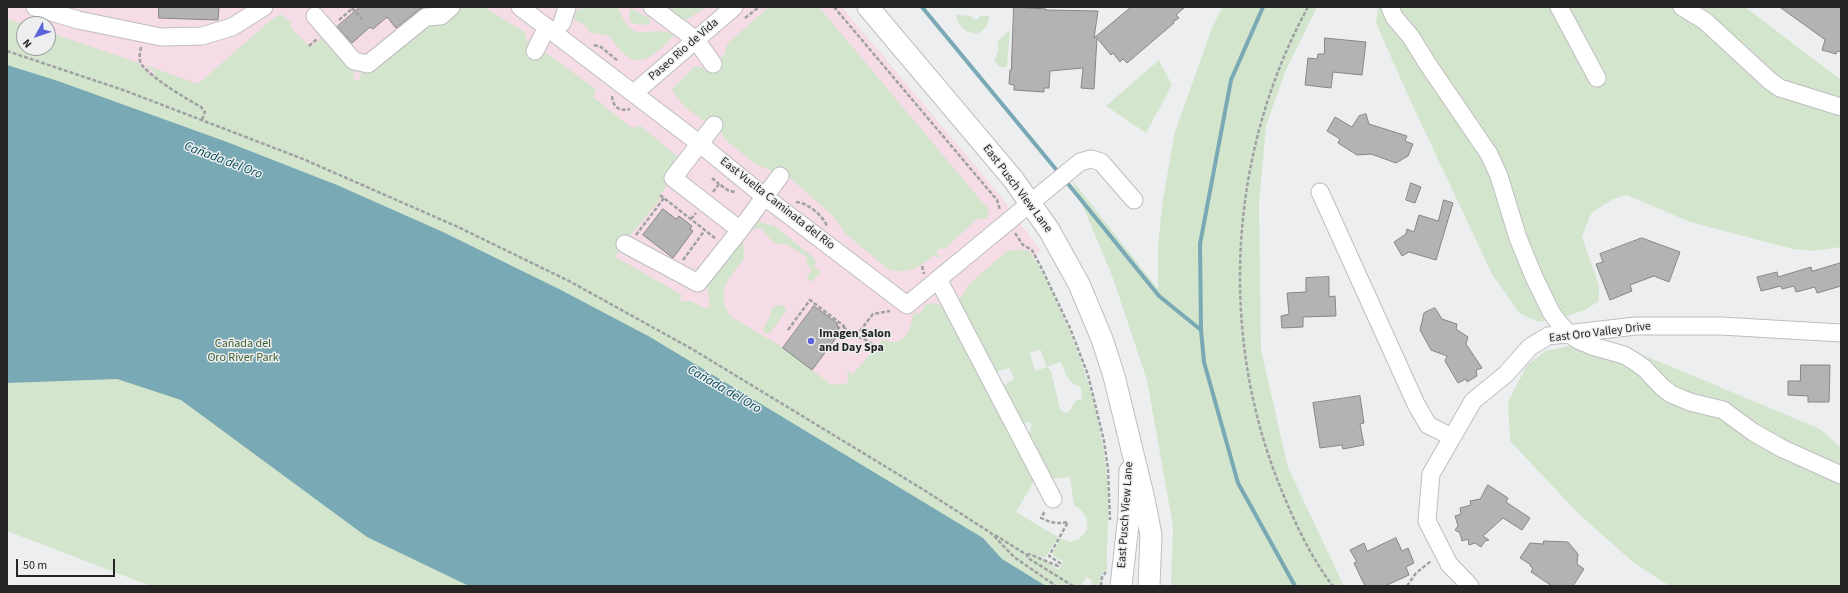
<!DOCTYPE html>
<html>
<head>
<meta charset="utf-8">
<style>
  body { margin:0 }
  #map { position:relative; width:1848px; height:593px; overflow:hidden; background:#edeeef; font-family:"Source Sans 3",sans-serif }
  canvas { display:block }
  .frame { position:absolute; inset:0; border:8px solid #252526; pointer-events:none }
  .north { position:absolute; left:16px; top:16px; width:40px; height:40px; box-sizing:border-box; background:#edeeef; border:1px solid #9d9e9f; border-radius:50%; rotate:230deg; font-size:11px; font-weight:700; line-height:16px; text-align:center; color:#252526 }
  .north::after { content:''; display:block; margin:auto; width:14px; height:18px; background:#5a63da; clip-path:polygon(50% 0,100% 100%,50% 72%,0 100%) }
  .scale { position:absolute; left:16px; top:559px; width:99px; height:18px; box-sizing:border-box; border:2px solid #252526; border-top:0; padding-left:5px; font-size:12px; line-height:14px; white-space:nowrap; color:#252526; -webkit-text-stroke:3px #edeeef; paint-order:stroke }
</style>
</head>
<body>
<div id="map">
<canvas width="1848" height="593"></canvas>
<div class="frame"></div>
<div class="north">N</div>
<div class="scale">50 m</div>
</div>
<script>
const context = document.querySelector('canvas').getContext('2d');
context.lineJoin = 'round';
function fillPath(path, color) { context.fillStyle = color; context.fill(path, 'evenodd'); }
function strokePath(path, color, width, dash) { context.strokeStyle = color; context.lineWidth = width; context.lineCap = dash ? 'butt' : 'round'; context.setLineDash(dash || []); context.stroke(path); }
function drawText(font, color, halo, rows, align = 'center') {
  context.font = font + ' "Source Sans 3",sans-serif'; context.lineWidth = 3; context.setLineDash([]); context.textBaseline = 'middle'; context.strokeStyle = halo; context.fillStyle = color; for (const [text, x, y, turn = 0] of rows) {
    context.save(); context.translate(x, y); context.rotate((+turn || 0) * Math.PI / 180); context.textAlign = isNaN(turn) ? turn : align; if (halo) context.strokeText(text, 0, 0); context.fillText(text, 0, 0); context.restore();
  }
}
fillPath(new Path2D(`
  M7,7H842L994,188L1041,251L846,411L194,87L48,42V24H24V35L7,30Z`), '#f5dce6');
fillPath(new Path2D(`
  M461,7H484L523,31L526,35V41L529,43L528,49L543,51L596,89L593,97L632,128L641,126L679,158L664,178L668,184L659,196L661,198L631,235L630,234L621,250L614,256L682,295L680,301H691L704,308L710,307L707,287L743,238L744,259C728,279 714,292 731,317L779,345L832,385L848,383L847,371L853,374L883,339C896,346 905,341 910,327C913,321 910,317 916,312L918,314L925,308L923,306C929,302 936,303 942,305L1034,481L1016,512L1058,537L1045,558L1036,555L1059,570L1063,561L1052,555L1060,538L1070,542L1079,539L1087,530C1089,519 1083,510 1074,505L1070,477L1050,479L1028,432H1030L1032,424L1026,422L1023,426L1001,387L1014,379L1009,368L994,372L957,299L961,298L969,284L1008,250L1018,251L1019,249L1030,251C1072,323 1101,403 1108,486C1110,514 1106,541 1107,569L1101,575L1100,586H1092L1091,579L1086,577L1082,585L1083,586H151L7,531V19L24,24V48H48V32L139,63L147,72L157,75L145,65L198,84L272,19L281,14L291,23L290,27C297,34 303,40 311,47L325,35L355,70L353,79L359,81L361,73L365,72L428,21L438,22L441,25ZM1040,349L1047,367L1035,371L1030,353ZM1061,362C1066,375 1068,383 1081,387L1082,399L1075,401L1071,409L1066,413L1063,412L1060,409L1051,371L1047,367Z
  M585,7H618C634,51 648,21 675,35C658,50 643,73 621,51C616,46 612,38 606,35C601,34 595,34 590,33L584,24L575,21L573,14L575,11Z
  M669,7H706L683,22L671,11Z
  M769,7H819L989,210L987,219H977L946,248L936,250L938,255L942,259L933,255C920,268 906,275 888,269L846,234L832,215L790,178H786L754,163L729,143L719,131L686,108L672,91L674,87L695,66L701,67L706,70L724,55L727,45L731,40Z
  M1223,7H1317L1285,72L1266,126L1259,204L1261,350L1288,468L1344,586H1171L1173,526L1147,380L1113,278L1072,180L1158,289V245L1163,199L1175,132L1212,28Z
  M1378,7H1745L1841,80V247L1814,251L1793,249L1690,222L1627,195L1613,199L1591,213L1582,237L1599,286V301L1585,310L1561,318L1538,322L1519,313L1492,274L1411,102L1376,23Z
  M631,8L650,19V23L646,25L631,23L629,15Z
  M956,15L971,16L973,19L976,20L980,16H989C989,26 984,30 976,34C964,31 959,27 956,15Z
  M1010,30L1007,67H1000L994,61L999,49L997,42Z
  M1159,60L1172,85L1146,133L1106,106Z
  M758,218L762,223L775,226L814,258L816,262L814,267L821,272L812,282L806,278L812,270L807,265L806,257L786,244H778L772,241L760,228L751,229Z
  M777,305L784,306L786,311L769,334H765L763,329L770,316L771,309Z
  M1594,340L1641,354L1820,429L1841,448V586H1670L1634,563L1579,514L1510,441L1508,402L1527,365L1546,351Z`), '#d4e5cd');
fillPath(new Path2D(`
  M7,65L58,81L227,142L337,185L443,232L561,290L650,337L983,538L1002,559L1046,586H469L367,537L181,400L117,379L7,383Z`), '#79a9b4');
strokePath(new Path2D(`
  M922,7L1059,173
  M1263,7L1231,80L1200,244L1201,330L1204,362L1238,483L1295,586
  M1065,180L1159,296L1201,330`), '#79a9b4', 4);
const building = new Path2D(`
  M159,7H219L218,20L159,18Z
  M360,7H426L420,9L396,28L387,17L373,29L370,27L352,43L337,27Z
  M1014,7L1046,9V10L1098,11L1094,38L1131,7H1185L1176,15L1179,18L1173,22L1174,23L1127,63L1123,59L1120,62L1113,53L1111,55L1097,38L1094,89L1081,88L1083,68L1050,71L1049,88H1044V92L1014,90V85L1009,84L1010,70H1011Z
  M1780,7H1841V52L1837,51L1836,54L1822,50L1825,40Z
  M1325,38L1366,42L1362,75L1333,72L1331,88L1305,85L1308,58L1317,59L1318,54H1324Z
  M1366,114L1369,124L1407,136L1405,141L1413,144L1408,156L1396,163L1371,154L1357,155L1338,143L1340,139L1327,131L1335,117L1352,127L1359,116Z
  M1411,183L1421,187L1415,203L1406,200Z
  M1444,200L1453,203L1436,260L1409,252L1402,256L1394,242L1406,234L1407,229L1414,232L1419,215L1438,221Z
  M663,209L676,219L679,216L692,226L690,229L693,231L673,258L643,235Z
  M1642,238L1680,252L1669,282L1654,276L1630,285L1632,291L1610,300L1596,264L1603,262L1600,254Z
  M1841,263V286L1817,293L1815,287L1796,292L1794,286L1782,289L1781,286L1761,291L1757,277L1777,272L1778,277L1811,267L1812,271Z
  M1329,277V297L1335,296L1336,316L1303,317V327L1282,328L1281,316L1289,314L1287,293L1306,292V278Z
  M814,306L837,323L839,334L812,370L783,348Z
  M1435,308L1442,319L1457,324L1456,329L1468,337L1466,344L1482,368L1476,370L1477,376L1467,382L1466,379L1458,383L1445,361L1447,356L1431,350L1420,330L1424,313Z
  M1801,365H1830L1829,402H1808V396L1788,395V381H1800Z
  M1360,396L1364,423L1360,424L1364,445L1343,449L1342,445L1320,448L1313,403Z
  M1488,485L1508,498L1506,502L1530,518L1522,530L1503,518L1483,536L1489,540L1485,541L1481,547L1475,543L1469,545L1468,539L1462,541L1460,533L1455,530L1458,526L1455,516L1461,514L1460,508L1471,505L1470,501L1480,499Z
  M1396,538L1402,551L1408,548L1414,563L1406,567L1409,575L1385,586H1365L1354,563L1357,562L1350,550L1364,543L1367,551Z
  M1544,541L1568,542L1578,554L1577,564L1584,569L1573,586H1552L1531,572L1533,568L1530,566L1531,565L1520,558L1530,543L1543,544Z`);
fillPath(building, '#b4b3b4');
strokePath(building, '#878687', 1);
const minor = new Path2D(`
  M35,7L78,20L161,37L202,36L232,27L264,7
  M520,7L700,144L765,197L907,305L1080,162L1091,159L1101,162L1134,200
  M652,7L696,40L713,64
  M1390,7L1394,17L1411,37L1427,63L1489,154L1499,176L1518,238L1534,277L1551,312L1559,323L1569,334L1580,341L1592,346L1624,355L1634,361L1644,368L1662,387L1671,394L1690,402L1723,410L1753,432L1781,448L1841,475
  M1559,7L1597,78
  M1682,7L1705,21L1770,81L1780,88L1841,107
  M315,16L354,61L368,64L426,17L441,16L451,7
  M562,23L567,7
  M535,51L547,27
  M634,93L734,7
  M714,125L673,178L740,230L780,176
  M1320,192L1416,404L1428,425L1452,437
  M625,244L698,283L740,230
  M938,279L1053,499
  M1470,586L1449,564L1427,521L1431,474L1473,401L1506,374L1530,347L1548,336L1636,326H1721L1841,333`);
const major = new Path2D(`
  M868,7L1013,179L1049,230L1079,284L1102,339L1114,376L1144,499L1151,535L1149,586
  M1121,586L1129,515L1130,471`);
strokePath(minor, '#bebec0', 19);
strokePath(major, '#bebec0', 23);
strokePath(new Path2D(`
  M834,7L997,200L1000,210
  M1308,7C1228,153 1218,335 1281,489C1295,523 1311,558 1333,586
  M352,8L364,21
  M745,18L759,7
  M339,20L354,7
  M594,45L601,47L618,61
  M309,46L317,39
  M141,47C140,53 138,60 142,65C153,79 185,98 201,107L205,112L202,120
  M7,51L126,91L303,159L458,227L569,281L692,349L924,490L991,533L1014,557L1056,586
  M612,96C613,107 619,112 630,109
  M712,178L719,184
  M713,192L719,184L729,191L735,192
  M660,195L715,238
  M796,202C807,202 823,216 827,226
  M691,219L696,213
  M1015,233L1023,245L1032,250L1042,269L1070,328L1088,375L1104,441L1108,469L1110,520
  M636,235L664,198
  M683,260L705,230
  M922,266L924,274
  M843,327L856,336L868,341L876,347
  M788,330L810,300L844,326L838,328
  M856,336L873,314L890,311
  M995,535L1027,555L1028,558L1073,586
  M1027,555L1029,554L1058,566L1060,563L1049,556L1068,522C1057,524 1051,523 1041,518L1045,511
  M1101,586L1102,577L1106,572
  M1407,586L1416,573L1431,561`), '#a0a1a2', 2.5, [4, 2]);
strokePath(minor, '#fff', 17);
strokePath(major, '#fff', 21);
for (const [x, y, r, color] of [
  [811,341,4,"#5a63da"]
]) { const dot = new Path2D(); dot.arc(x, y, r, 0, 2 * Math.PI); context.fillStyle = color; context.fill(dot); strokePath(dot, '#edeeef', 1.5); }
drawText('12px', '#252526', '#edeeef', [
  ["Paseo Rio de Vida",684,50,-41],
  ["East Pusch View Lane",1017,189,53],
  ["East Vuelta Caminata del Rio",777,204,38],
  ["East Oro Valley Drive",1600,333,-7],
  ["East Pusch View Lane",1126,515,-86]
]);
drawText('bold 12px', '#252526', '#edeeef', [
  ["Imagen Salon",819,334],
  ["and Day Spa",819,348]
], 'left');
drawText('12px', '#3d5e2e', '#edeeef', [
  ["Cañada del",243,344],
  ["Oro River Park",243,358]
]);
drawText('italic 13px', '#024c59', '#edeeef', [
  ["Cañada del Oro",223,161,21],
  ["Cañada del Oro",724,390,30]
]);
</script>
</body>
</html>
